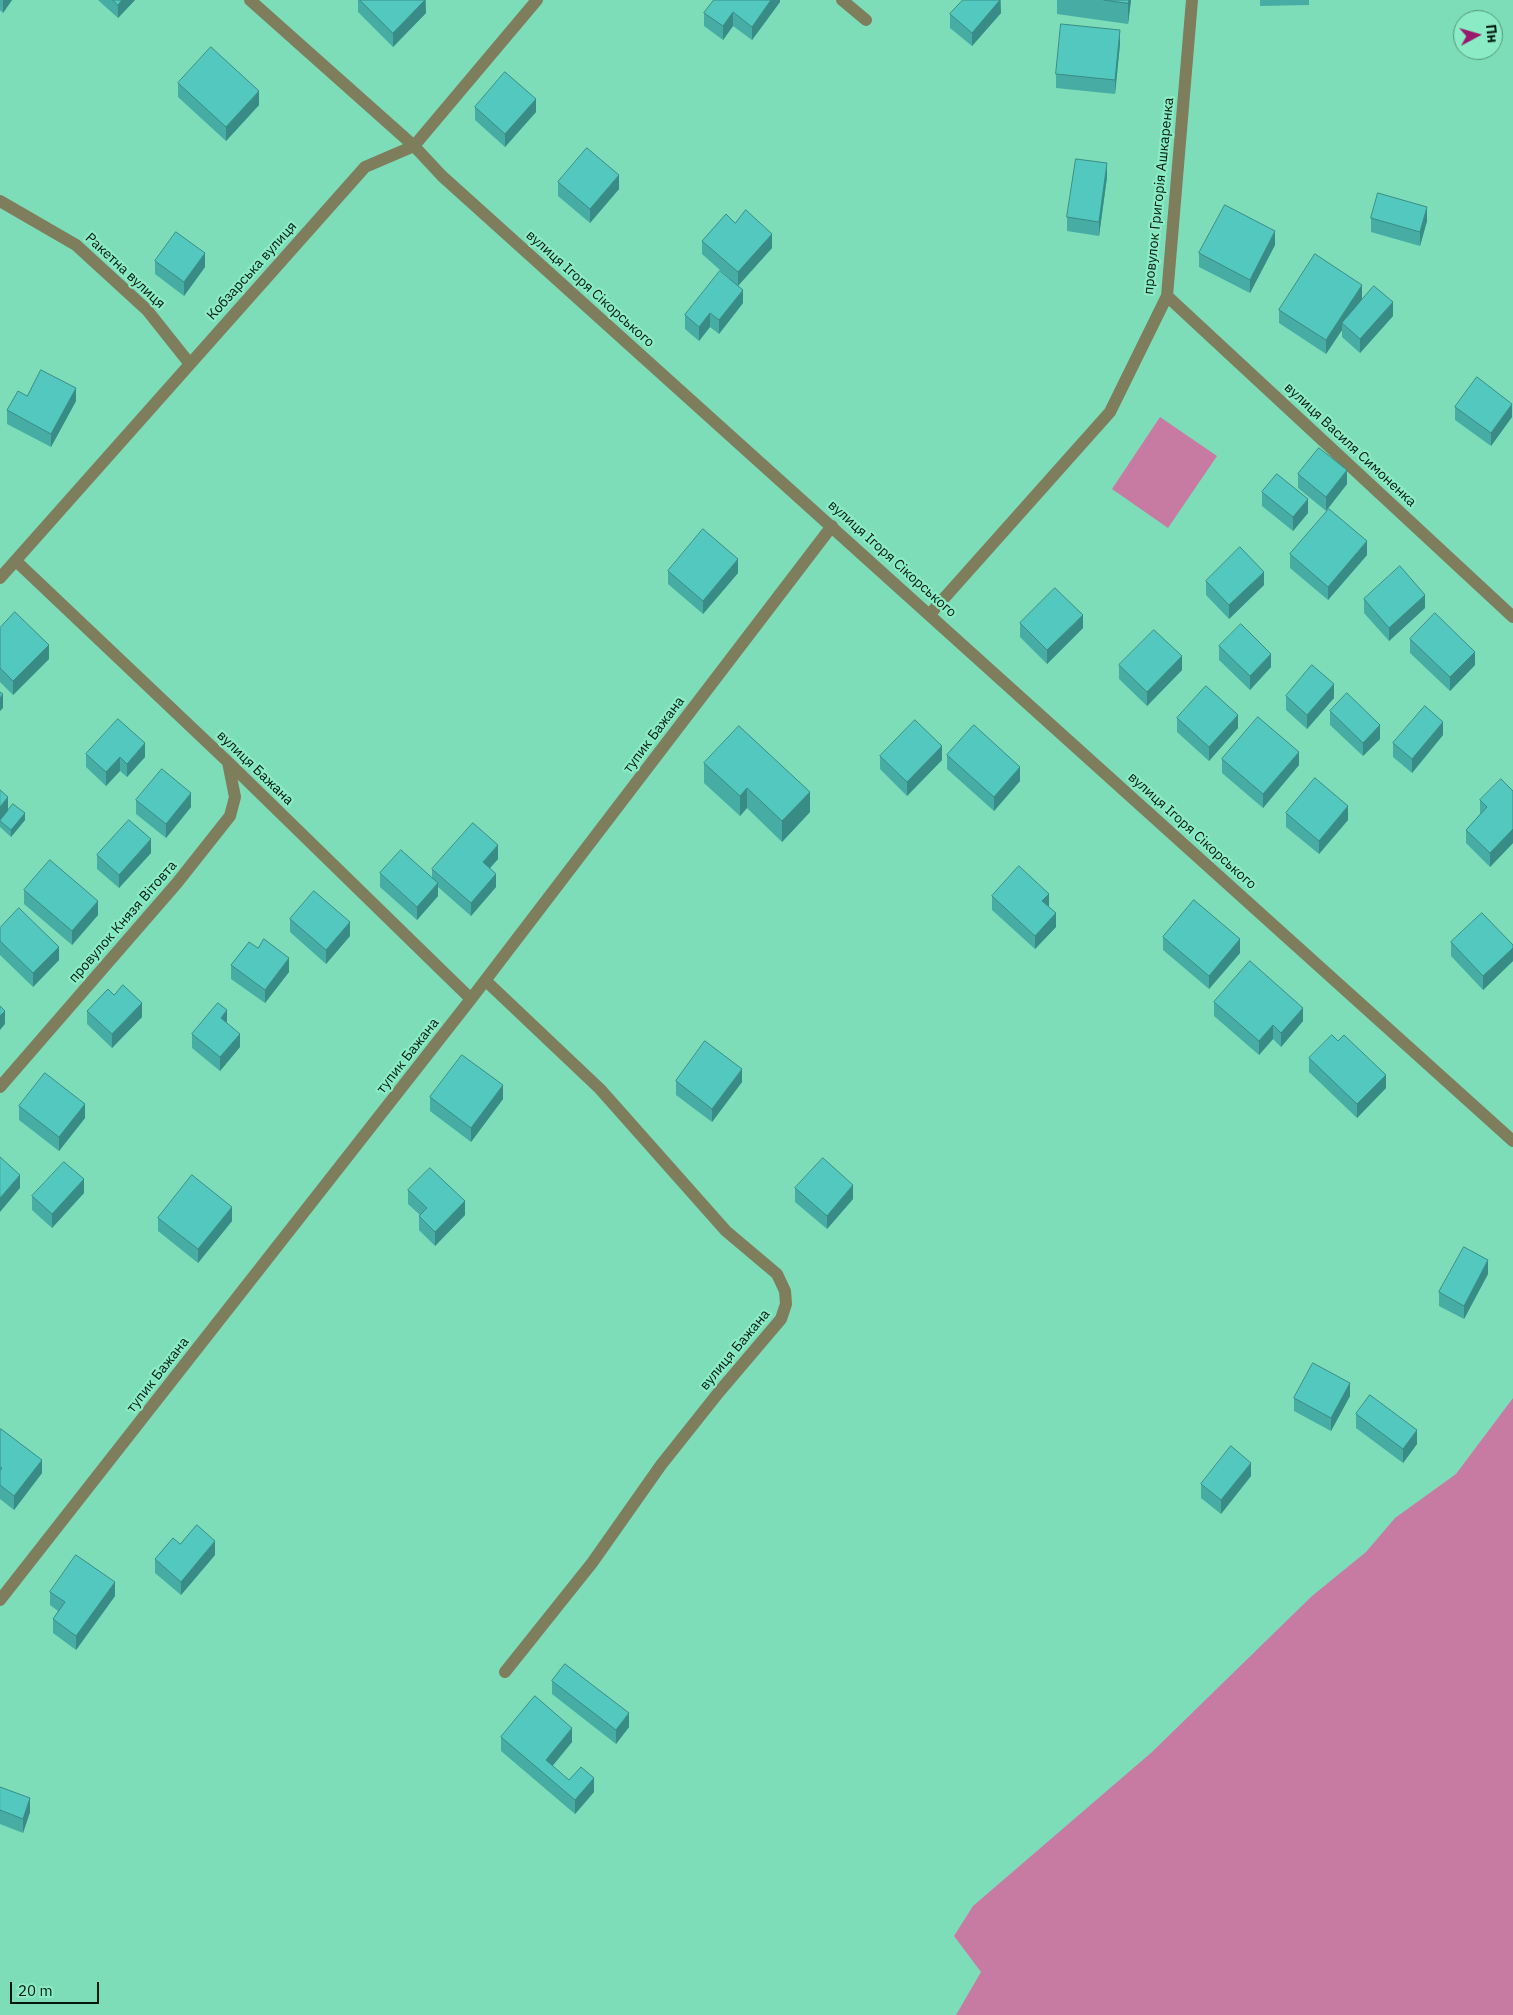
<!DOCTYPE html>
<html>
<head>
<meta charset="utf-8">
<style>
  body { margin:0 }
  #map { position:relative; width:1513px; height:2015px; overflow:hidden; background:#7dddb9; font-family:"IBM Plex Sans",sans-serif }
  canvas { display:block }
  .north { position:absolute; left:1453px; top:10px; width:50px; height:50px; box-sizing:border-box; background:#8aebc5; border:1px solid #53977c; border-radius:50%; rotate:84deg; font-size:14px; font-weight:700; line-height:20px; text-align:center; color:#00180f }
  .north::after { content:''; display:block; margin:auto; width:18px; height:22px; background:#9b196d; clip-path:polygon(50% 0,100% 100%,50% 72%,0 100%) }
  .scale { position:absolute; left:10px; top:1982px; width:89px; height:22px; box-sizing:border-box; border:2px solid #00180f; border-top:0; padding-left:6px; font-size:15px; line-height:18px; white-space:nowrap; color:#00180f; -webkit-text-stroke:4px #8aebc5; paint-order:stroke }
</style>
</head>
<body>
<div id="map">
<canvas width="1513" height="2015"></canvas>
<div class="north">Пн</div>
<div class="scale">20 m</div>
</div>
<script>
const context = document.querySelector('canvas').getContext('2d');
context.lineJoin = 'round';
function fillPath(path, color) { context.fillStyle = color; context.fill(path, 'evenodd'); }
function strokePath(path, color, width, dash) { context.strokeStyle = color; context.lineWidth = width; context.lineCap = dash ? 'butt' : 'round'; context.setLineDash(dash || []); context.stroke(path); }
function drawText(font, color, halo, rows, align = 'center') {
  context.font = font + ' "IBM Plex Sans",sans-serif'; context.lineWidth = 4.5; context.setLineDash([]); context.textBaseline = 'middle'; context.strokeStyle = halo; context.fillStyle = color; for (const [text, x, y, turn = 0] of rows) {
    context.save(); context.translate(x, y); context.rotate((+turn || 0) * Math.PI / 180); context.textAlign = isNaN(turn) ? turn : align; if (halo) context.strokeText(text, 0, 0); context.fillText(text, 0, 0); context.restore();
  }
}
fillPath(new Path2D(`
  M1160,417L1217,456L1168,528L1112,489Z
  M1513,1398V2015H956L981,1972L954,1936L973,1906L1152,1752L1312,1596L1366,1552L1395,1518L1456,1474Z`), '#c77ba3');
strokePath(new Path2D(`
  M250,0L414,146L442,176L1513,1141
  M842,0L866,20
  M0,201L76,245L147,310L190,364
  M1167,296L1513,617
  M16,561L228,762L471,999
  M0,578L365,167L414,146L537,0
  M930,614L1110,412L1167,296L1192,0
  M486,981L600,1089L726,1231L777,1274L785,1291L786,1304L781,1319L719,1392L661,1465L592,1563L505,1672
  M0,1087L177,883L230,816L235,797L228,762
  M0,1600L471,999L832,526`), '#7e7d5c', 12);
fillPath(new Path2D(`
  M0,0H12L3,13L0,10Z
  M98,0H135L118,18Z
  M358,0H426V13L393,47L358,12Z
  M780,0V2L752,40L733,26L723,40L704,26V13Z
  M1001,0V13L972,46L950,28V14Z
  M1057,0H1131L1128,24L1057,14Z
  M1260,0H1309V5L1260,6Z
  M1120,44L1115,94L1056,88V74Z
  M178,83L259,105L226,141L178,97Z
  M475,107L536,112L505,147L475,120Z
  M1107,177L1099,236L1067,231V217Z
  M558,182L619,189L590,223L558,196Z
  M1371,218L1427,221L1420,246L1371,232Z
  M735,223L772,248L738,285L743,303L719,334L710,327L699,341L685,329V315L729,278L702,254V241Z
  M1275,245L1250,293L1199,267V253Z
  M155,261L205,267L184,296L155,274Z
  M1362,299L1358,304L1393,316L1360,353L1342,337V330L1326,354L1279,323V310Z
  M76,401L51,447L7,424V410Z
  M1455,407L1512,417L1491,446L1455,420Z
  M1298,474L1347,484L1326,511L1298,488Z
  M1262,492L1308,513L1293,531L1262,506Z
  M1290,554L1367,555L1328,600L1290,568Z
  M668,571L738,573L703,614L668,584Z
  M1206,581L1264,585L1229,619L1206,595Z
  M1364,599L1425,608L1389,641L1364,613Z
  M1020,623L1083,628L1047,664L1020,637Z
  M0,628L49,659L13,695L0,682Z
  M1410,639L1475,665L1450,691L1410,653Z
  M1219,646L1271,667L1250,690L1219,660Z
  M1119,665L1182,670L1147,706L1119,679Z
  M1286,696L1334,698L1307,729L1286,710Z
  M1330,711L1380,739L1363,756L1330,725Z
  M1177,718L1238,728L1209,761L1177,732Z
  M1443,735L1412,773L1393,757V743Z
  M86,754L145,757L127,777L120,771L106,786L86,767Z
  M947,755L1020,781L994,811L947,769Z
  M880,756L942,760L907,796L880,769Z
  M1222,759L1299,765L1263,808L1222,773Z
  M704,763L810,812L782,842L747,808L740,816L704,783Z
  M1513,791V843L1490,867L1466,843V830L1480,814V800Z
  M136,800L191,807L166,838L136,814Z
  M8,810L25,820L11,837L0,827V821Z
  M1286,813L1348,820L1319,854L1286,827Z
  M151,853L119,888L97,869V855Z
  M498,859L490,868L496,887L471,916L438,887V896L417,920L380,887V873L432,878V869Z
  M24,890L98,915L72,945L24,904Z
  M992,896L1049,907L1056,927L1035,949L992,910Z
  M290,919L350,936L326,964L290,932Z
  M0,928L59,960L33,987L0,955Z
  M1163,937L1240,953L1209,989L1163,950Z
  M1451,942L1513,945V961L1483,990L1451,956Z
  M231,965L289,972L265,1003L231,979Z
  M114,995L142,1017L112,1048L87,1024V1011Z
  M1214,1002L1303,1021L1281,1047L1273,1039L1259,1055L1214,1016Z
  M227,1023L240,1047L220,1071L192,1048V1034Z
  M1309,1058L1386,1088L1357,1118L1309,1072Z
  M676,1081L742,1082L712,1122L676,1095Z
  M430,1097L503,1099L471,1142L430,1111Z
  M19,1106L85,1118L59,1151L19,1120Z
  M795,1188L853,1199L827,1229L795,1202Z
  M408,1190L465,1215L435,1246L419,1230V1216L420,1215L408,1204Z
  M84,1193L52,1228L32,1210V1196Z
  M158,1218L232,1221L198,1263L158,1231Z
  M1488,1274L1464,1319L1439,1306V1292Z
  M1350,1396L1331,1431L1294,1411V1398Z
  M1356,1414L1417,1444L1403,1463L1356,1428Z
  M0,1431L42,1473L14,1510L0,1499Z
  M1251,1476L1221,1514L1201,1498V1484Z
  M180,1544L215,1555L181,1595L155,1573V1559Z
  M50,1592L115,1596L76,1650L53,1633V1619L58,1611L50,1605Z
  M552,1681L629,1727L616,1744L552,1694Z
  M501,1737L572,1742L552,1766L569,1780L594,1792L575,1814L501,1751Z
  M0,1787L30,1812L23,1833L0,1824Z`), '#47aca3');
fillPath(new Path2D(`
  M3,0H12L3,13Z
  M122,0H135L118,18V5Z
  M425,0L426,13L393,47V33Z
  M771,0H780V2L752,40V27Z
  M1000,0L1001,13L972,46V33Z
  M1129,0H1131L1128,24V3Z
  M733,12V26L723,40V26Z
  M1120,30V44L1115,94V80Z
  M259,91V105L226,141V127Z
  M536,99V112L505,147V134Z
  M1107,163V177L1099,236V222Z
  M619,175V189L590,223V209Z
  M1427,207V221L1420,246V232Z
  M1275,231V245L1250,293V280Z
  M772,234V248L738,286V272Z
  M205,253V267L184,296V282Z
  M1362,285V299L1344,325L1342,323V330L1326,354V340Z
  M743,290V303L719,334V320Z
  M1393,302V316L1360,353V339Z
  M710,313V327L699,341V327Z
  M76,388V401L51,447V434Z
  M1512,404V417L1491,446V433Z
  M1347,470V484L1326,511V497Z
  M1308,499V513L1293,531V517Z
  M1367,541V555L1328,600V587Z
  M738,559V573L703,614V601Z
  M1264,572V585L1229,619V605Z
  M1425,595V608L1389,641V628Z
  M1083,615V628L1047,664V650Z
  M49,645V659L13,695V681Z
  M1475,652V665L1450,691V677Z
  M1271,654V667L1250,690V676Z
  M1182,656V670L1147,706V692Z
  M1334,684V698L1307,729V715Z
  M3,694V708L0,711V698Z
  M1238,715V728L1209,761V747Z
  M1443,722V735L1412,773V759Z
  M1380,725V739L1363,756V743Z
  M145,743V757L127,777V764Z
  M942,746V760L907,796V782Z
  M1299,752V765L1263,808V794Z
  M120,757V771L106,786V772Z
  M1020,767V781L994,811V797Z
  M747,788V808L740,816V796Z
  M810,792V812L782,842V821Z
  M191,793V807L166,838V824Z
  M8,797V811L0,820V807Z
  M1348,806V820L1319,854V841Z
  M25,813V820L11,837V830Z
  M1513,829V843L1490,867V853Z
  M151,839V853L119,888V875Z
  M498,845V859L483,876V862Z
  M496,874V887L471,916V903Z
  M438,883V896L417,920V907Z
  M1049,894V907L1042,901Z
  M98,901V915L72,945V931Z
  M1056,913V927L1035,949V936Z
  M350,922V936L326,964V950Z
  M1240,939V953L1209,989V976Z
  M59,947V960L33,987V973Z
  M1513,948V961L1483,990V976Z
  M289,958V972L265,1003V990Z
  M142,1003V1017L112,1048V1034Z
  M1303,1008V1021L1281,1047V1033Z
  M227,1010V1024L221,1018Z
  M5,1011V1024L0,1030V1016Z
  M1273,1025V1039L1259,1055V1041Z
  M240,1034V1047L220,1071V1057Z
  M742,1069V1082L712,1122V1109Z
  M1386,1075V1088L1357,1118V1104Z
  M503,1085V1099L471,1142V1128Z
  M85,1104V1118L59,1151V1137Z
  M20,1175V1188L0,1212V1198Z
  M84,1179V1193L52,1228V1214Z
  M853,1185V1199L827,1229V1216Z
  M465,1201V1215L435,1246V1232Z
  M232,1207V1221L198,1263V1249Z
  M1488,1260V1274L1464,1319V1306Z
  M1350,1383V1396L1331,1431V1418Z
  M1417,1430V1444L1403,1463V1449Z
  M42,1460V1473L14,1510V1496Z
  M1251,1463V1476L1221,1514V1500Z
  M215,1541V1555L181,1595V1582Z
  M115,1582V1596L76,1650V1636Z
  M629,1713V1727L616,1744V1730Z
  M572,1728V1742L546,1774V1760Z
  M594,1778V1792L575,1814V1800Z
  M30,1798V1812L23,1833V1819Z`), '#398c85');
const building = new Path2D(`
  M113,0H122L118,5Z
  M360,0H425L393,33Z
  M714,0H771L752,27L733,12L723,26L704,13Z
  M963,0H1000L972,33L950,14Z
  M1104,0H1129L1128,3Z
  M1061,24L1120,30L1115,80L1056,74Z
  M211,47L259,91L226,127L178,83Z
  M505,72L536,99L505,134L475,107Z
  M587,148L619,175L590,209L558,182Z
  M1076,159L1107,163L1099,222L1067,217Z
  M1378,193L1427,207L1420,232L1371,218Z
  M1225,205L1275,231L1250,280L1199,253Z
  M746,210L772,234L738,272L702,241L726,214L735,223Z
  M176,232L205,253L184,282L155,261Z
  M1315,254L1362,285L1326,340L1279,310Z
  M720,271L743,290L719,320L710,313L699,327L685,315Z
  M1374,286L1393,302L1360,339L1342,323Z
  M41,370L76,388L51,434L7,410L18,391L27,396Z
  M1477,377L1512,404L1491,433L1455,407Z
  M1319,448L1347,470L1326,497L1298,474Z
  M1277,474L1308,499L1293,517L1262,492Z
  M1329,509L1367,541L1328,587L1290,554Z
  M703,529L738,559L703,601L668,571Z
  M1240,547L1264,572L1229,605L1206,581Z
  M1400,566L1425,595L1389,628L1364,599Z
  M1055,588L1083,615L1047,650L1020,623Z
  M15,612L49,645L13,681L0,668V628Z
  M1435,613L1475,652L1450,677L1410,639Z
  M1241,624L1271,654L1250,676L1219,646Z
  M1154,630L1182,656L1147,692L1119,665Z
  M1312,665L1334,684L1307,715L1286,696Z
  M1206,686L1238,715L1209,747L1177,718Z
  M0,692L3,694L0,698Z
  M1347,693L1380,725L1363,743L1330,711Z
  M1425,706L1443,722L1412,759L1393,743Z
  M1258,717L1299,752L1263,794L1222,759Z
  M118,719L145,743L127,764L120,757L106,772L86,754Z
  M915,720L942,746L907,782L880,756Z
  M974,725L1020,767L994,797L947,755Z
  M739,726L810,792L782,821L747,788L740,796L704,763Z
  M162,769L191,793L166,824L136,800Z
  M1315,778L1348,806L1319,841L1286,813Z
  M1501,779L1513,791V829L1490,853L1466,830L1487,807L1480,800Z
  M0,790L8,797L0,807Z
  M13,804L25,813L11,830L0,821Z
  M129,820L151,839L119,875L97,855Z
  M473,823L498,845L483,862L496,874L471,903L432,869Z
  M401,850L438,883L417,907L380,873Z
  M50,860L98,901L72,931L24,890Z
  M1019,866L1049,894L1042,901L1056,913L1035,936L992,896Z
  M314,891L350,922L326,950L290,919Z
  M1194,900L1240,939L1209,976L1163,937Z
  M19,908L59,947L33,973L0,941V928Z
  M1482,913L1513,945V948L1483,976L1451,942Z
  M264,939L289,958L265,990L231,965L249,942L258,948Z
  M1250,961L1303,1008L1281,1033L1273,1025L1259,1041L1214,1002Z
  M123,985L142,1003L112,1034L87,1011L108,989L114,995Z
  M218,1003L227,1010L221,1018L240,1034L220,1057L192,1034Z
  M0,1006L5,1011L0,1016Z
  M1332,1035L1338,1041L1344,1035L1386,1075L1357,1104L1309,1058Z
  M705,1041L742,1069L712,1109L676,1081Z
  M462,1055L503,1085L471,1128L430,1097Z
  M45,1073L85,1104L59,1137L19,1106Z
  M0,1157L20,1175L0,1198Z
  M823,1158L853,1185L827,1216L795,1188Z
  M64,1162L84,1179L52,1214L32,1196Z
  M430,1168L465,1201L435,1232L419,1216L427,1208L408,1190Z
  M192,1175L232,1207L198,1249L158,1218Z
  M1464,1247L1488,1260L1464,1306L1439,1292Z
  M1313,1363L1350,1383L1331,1418L1294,1398Z
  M1370,1395L1417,1430L1403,1449L1356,1414Z
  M1,1429L42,1460L14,1496L0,1485V1471L2,1468L0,1467V1431Z
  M1231,1446L1251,1463L1221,1500L1201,1484Z
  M197,1525L215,1541L181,1582L155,1559L173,1538L180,1544Z
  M76,1555L115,1582L76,1636L53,1619L65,1602L50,1592Z
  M565,1664L629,1713L616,1730L552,1681Z
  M535,1696L572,1728L546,1760L569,1780L581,1767L594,1778L575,1800L501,1737Z
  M0,1787L30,1798L23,1819L0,1810Z`);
fillPath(building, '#52c8be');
strokePath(building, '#398c85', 1);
drawText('14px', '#00180f', '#8aebc5', [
  ["провулок Григорія Ашкаренка",1159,196,-84],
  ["Ракетна вулиця",125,271,43],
  ["Кобзарська вулиця",252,271,-48],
  ["вулиця Ігоря Сікорського",590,289,42],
  ["вулиця Василя Симоненка",1350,445,43],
  ["вулиця Ігоря Сікорського",892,559,42],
  ["тупик Бажана",654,735,-53],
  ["вулиця Бажана",255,768,44],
  ["вулиця Ігоря Сікорського",1192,831,42],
  ["провулок Князя Вітовта",123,922,-49],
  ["тупик Бажана",408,1056,-52],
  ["вулиця Бажана",735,1350,-50],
  ["тупик Бажана",158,1375,-52]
]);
</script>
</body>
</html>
